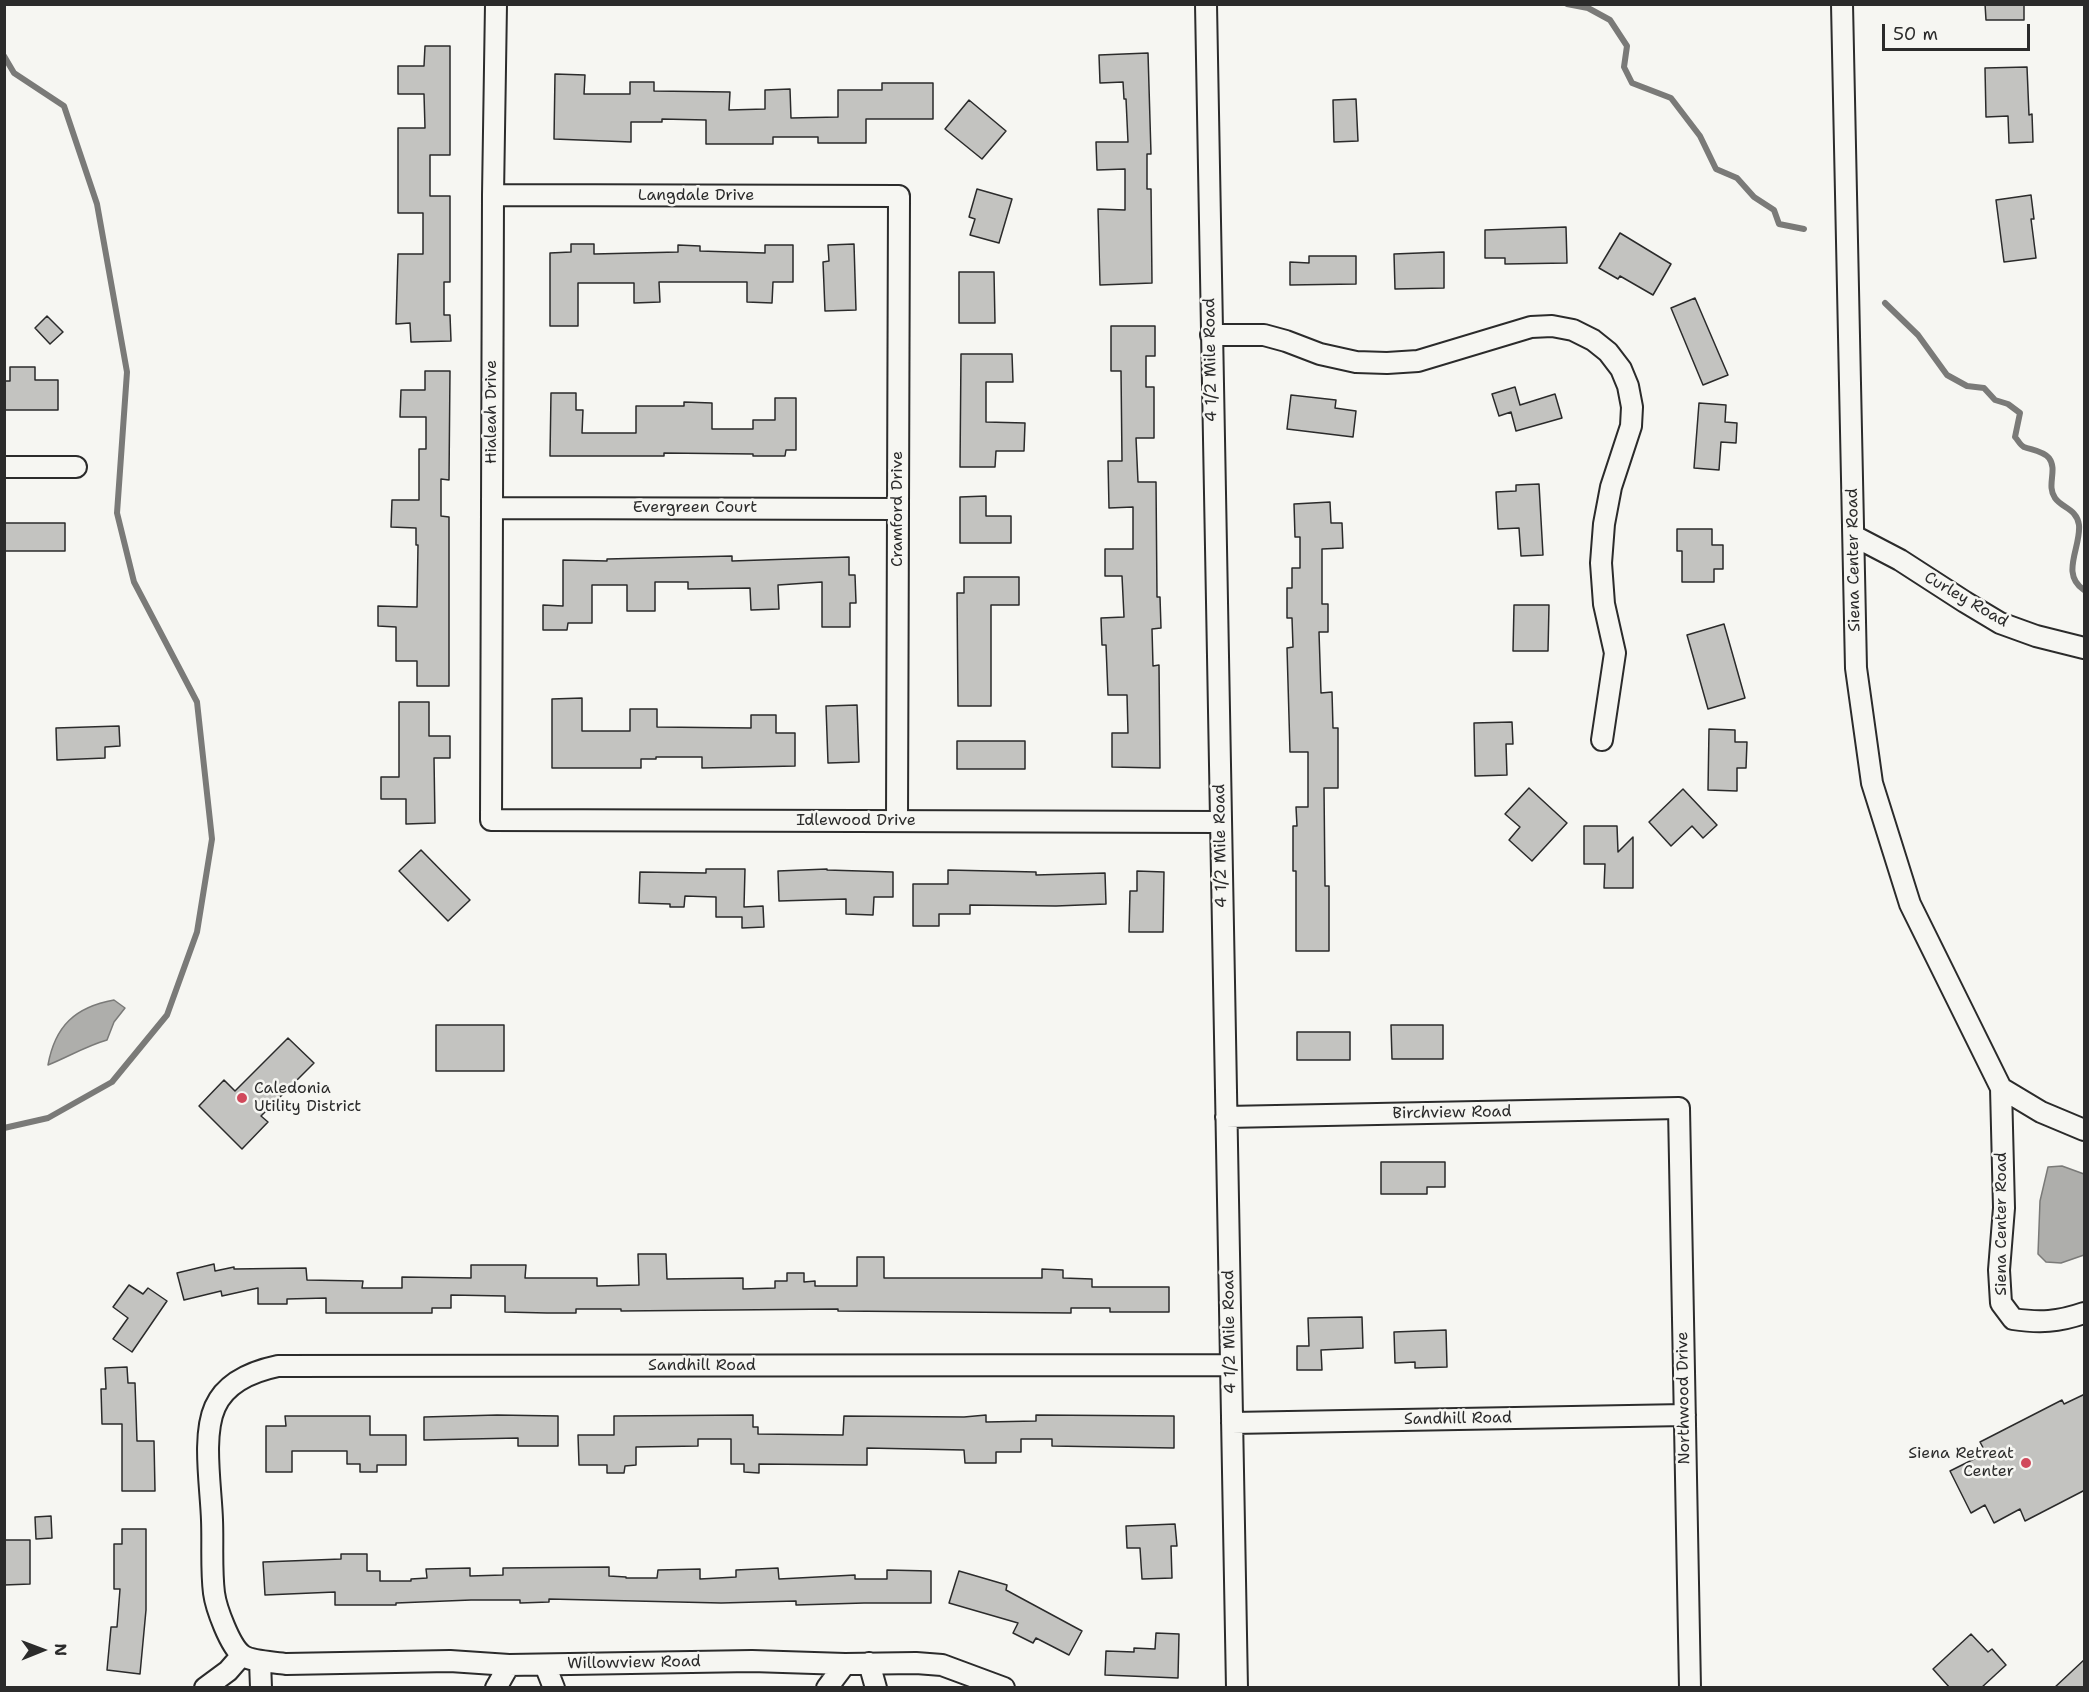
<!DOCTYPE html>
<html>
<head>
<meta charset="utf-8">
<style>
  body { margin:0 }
  #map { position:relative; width:2089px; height:1692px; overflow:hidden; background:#f6f6f2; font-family:"Shantell Sans",sans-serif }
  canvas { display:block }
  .frame { position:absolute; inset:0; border:6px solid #2b2b2b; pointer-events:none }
  .north { position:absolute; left:12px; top:1620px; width:60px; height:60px; -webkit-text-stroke:4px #f6f6f2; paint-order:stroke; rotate:89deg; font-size:16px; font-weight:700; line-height:24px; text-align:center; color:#2b2b2b }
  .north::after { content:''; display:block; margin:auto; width:21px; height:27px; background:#2b2b2b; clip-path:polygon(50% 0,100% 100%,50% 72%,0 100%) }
  .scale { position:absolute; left:1882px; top:24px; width:148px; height:27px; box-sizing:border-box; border:3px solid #2b2b2b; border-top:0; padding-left:8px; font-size:18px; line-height:21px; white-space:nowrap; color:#2b2b2b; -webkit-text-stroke:4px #f6f6f2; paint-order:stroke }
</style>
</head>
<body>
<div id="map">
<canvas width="2089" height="1692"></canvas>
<div class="frame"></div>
<div class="north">N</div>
<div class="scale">50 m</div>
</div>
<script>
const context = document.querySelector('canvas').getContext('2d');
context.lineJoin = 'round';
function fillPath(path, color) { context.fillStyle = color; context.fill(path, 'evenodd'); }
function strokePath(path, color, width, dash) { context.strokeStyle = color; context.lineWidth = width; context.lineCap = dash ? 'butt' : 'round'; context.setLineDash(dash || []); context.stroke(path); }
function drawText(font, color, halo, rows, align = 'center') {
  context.font = font + ' "Shantell Sans",sans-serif'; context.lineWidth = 5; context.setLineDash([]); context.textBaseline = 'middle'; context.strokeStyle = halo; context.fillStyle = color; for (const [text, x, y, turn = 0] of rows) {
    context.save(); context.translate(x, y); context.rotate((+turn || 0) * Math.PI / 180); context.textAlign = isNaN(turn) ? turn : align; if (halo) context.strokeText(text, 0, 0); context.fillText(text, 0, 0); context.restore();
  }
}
const water = new Path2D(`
  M114,1000L125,1008L114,1022L107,1040C86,1046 68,1057 48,1065C55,1026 75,1007 114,1000Z
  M2062,1166L2084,1174V1255L2061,1263L2046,1262L2038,1254L2040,1201L2048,1167Z`);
fillPath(water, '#aeaeab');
strokePath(water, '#7a7a78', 1.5);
strokePath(new Path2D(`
  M1567,4L1588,8L1610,20L1627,46L1624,67L1632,83L1671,98L1700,136L1716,169L1737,178L1754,197L1774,210L1779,224L1804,229
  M4,56L14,73L64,106L97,204L127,372L117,513L134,582L197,702L212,839L197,932L167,1015L112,1082L48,1118L4,1128
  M1885,303L1918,335L1947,375L1967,386L1984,388L1995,400L2008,404L2020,413L2015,437C2018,440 2020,445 2024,447C2032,450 2043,451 2049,458C2058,470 2046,485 2055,498C2062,508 2077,509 2079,525C2081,548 2060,574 2084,590`), '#7a7a78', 6);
const building = new Path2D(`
  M1985,4H2024V20H1986Z
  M425,46H450V155H430V196H450V282H444V315H450L451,341L411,342L410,323L396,324L398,254H423V213H398V128H425L424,94H398V66H424Z
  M1148,53L1151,154H1147V189H1151L1152,283L1100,285L1098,209L1125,210V169L1097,170L1096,142H1128L1126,99H1124L1123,82L1100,83L1099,55Z
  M2027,67L2029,115L2032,114L2033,142L2009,143L2008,116L1986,117L1985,68Z
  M555,74L585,75L584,94H630V82H654V91L730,92L729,110L765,109V90L790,89L791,118L838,117V90H882V83H933V119H866V143H818V137H773V144H706V120L662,119V122H631V142L554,139Z
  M1356,99L1358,141L1334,142L1333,100Z
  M969,100L1006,131L982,159L945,129Z
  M977,189L1012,199L999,243L970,235L975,219L969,217Z
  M2031,195L2034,219H2031L2036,258L2004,262L1996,200Z
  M1566,227L1567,263L1505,264V258H1485V230Z
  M1620,233L1671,264L1653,295L1620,276L1618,279L1599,268Z
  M571,244H594V254L678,252V245L700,246V251L765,253V245H793V282H773L772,303L747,302V282H659L660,302L634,303V283H578V326H550V253L571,252Z
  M854,244L856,310L825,311L823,262L829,261L828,245Z
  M1444,252V288L1395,289L1394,254Z
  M1309,256H1356V284L1290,285V262L1309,263Z
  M959,272H994L995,323H959Z
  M1695,298L1728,375L1703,385L1671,308Z
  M47,316L63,332L50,344L35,328Z
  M1111,326H1155V356H1146V387H1154V438H1136L1138,482H1156L1157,597H1160L1161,628L1152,629L1153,666L1159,665L1160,768L1112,767V733H1128L1127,695H1108L1106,645H1102L1101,618L1124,617L1122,576H1105V549H1133V507L1109,508L1108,461H1122L1121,371H1111Z
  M961,354H1012L1013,382H986V422L1025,423L1024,451H996L995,467H960Z
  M10,367H35V380H58V410H4V381H10Z
  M425,371H450L449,480L441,479V516L449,517V686H417V661H396V627L378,626V606L417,607L418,545H416V528L391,527L392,500H419V449H426V417H400L401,390H425Z
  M1515,387L1520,405L1555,394L1562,418L1516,431L1511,412L1499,416L1492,394Z
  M551,393H576V410H583L582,433H636V406H684V402L712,403V429H753V420H775V398H796V450H786L785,456H753V454L664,453V456H550Z
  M1291,395L1336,400L1335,408L1356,411L1353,437L1287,429Z
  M1699,403L1726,405L1725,422L1737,423L1736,443L1721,442L1719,470L1694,468Z
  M1539,484L1543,555L1521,556L1519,528L1498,529L1496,492L1516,491V485Z
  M986,496V516H1011V543H960V497Z
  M1330,502L1331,523H1342L1343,548L1322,549V604H1328V632H1319L1321,693L1332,692L1333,728H1338V788H1324L1325,886H1329V951H1296V871H1293V826H1297L1296,807H1308V752H1290L1287,648L1293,647L1292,618H1287V588H1292V568H1300V537H1295L1294,504Z
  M4,523H65V551H4Z
  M1677,529H1712V545H1723V569H1714V582H1682V551H1677Z
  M732,556V561L849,557V575H855L856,603H850V627H822V582L778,585L779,609L751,610L750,588L688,589V582H655V611H627V585H592V623H568L567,630H543V605L563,606V560L607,561V559Z
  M964,577H1019V605H991V706H958L957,593H964Z
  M1514,605H1549L1548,651H1513Z
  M1724,624L1745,698L1708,709L1687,635Z
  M582,698V731H630V709H657V727L751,728V715H776V733H795V766L702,768V757H656V759H641V768H552V699Z
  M399,702H429V736H450V758H434L435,823L406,824V799H381V777H399Z
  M857,705L859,762L828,763L826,706Z
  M1512,722L1513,744H1506L1507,775L1475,776L1474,723Z
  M119,726L120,746L105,747V758L57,760L56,728Z
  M1709,729L1735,730V742H1747L1746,768H1737V791L1708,790Z
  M957,741H1025V769H957Z
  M1529,788L1567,823L1532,861L1509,840L1520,827L1505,814Z
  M1683,789L1717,825L1703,838L1692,826L1671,846L1649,822Z
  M1584,826H1617L1618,852L1633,837V888H1604L1605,864H1584Z
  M421,850L470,900L448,921L399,871Z
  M706,869H745L744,907L763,906L764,927L742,928V917H716V897L685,896L684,907H670V904L639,903L640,872L706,873Z
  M827,869V870L893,872V897H874L873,915L846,914V899L779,901L778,871Z
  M948,870L1036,872V875L1105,873L1106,904L1056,906L970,905V914H939V926H913V884H948Z
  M1137,871L1164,872L1163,932H1129L1130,891H1137Z
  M436,1025H504V1071H436Z
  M1391,1025H1443V1059H1392Z
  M1297,1032H1350V1060H1297Z
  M288,1038L314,1063L261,1116L268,1122L242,1149L199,1106L224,1080L235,1091Z
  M1381,1162H1445V1187H1427V1194H1381Z
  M638,1254H666L667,1279L743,1278V1289L775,1288V1281H787V1273H804V1282L815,1281V1286H857V1257H884V1278H1042V1269L1063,1270V1278L1092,1279V1287H1169V1312H1110V1308H1071V1313L838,1311V1309L621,1311V1309H576V1313H547L505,1312V1296L451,1295V1308H432V1313H326V1298L287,1299V1304H258V1288L222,1296L221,1291L184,1300L177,1273L214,1264L215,1271L234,1267V1269L306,1268L307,1280L363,1281L362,1288H402V1277L471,1278V1265H526L525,1278H597V1286L639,1285Z
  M129,1285L143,1294L148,1288L167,1301L132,1352L113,1339L128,1318L113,1307Z
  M1362,1317L1363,1348L1321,1350L1322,1370H1297V1346H1309L1308,1318Z
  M1446,1330L1447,1367L1415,1368V1362L1395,1363L1394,1332Z
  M127,1367L128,1383H135L137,1441H154L155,1491H122V1424H102L101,1389H106L105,1368Z
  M2085,1394V1490L2025,1521L2020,1509L1994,1523L1985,1505L1971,1513L1950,1471L1986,1453L1980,1442L2062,1400L2064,1404Z
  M497,1415L558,1416V1446H518V1438L424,1440V1417Z
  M753,1415V1427H758V1434L843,1435L844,1416L964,1417L986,1415V1422L1036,1421V1415L1174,1416V1448L1052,1446V1439H1021V1452H996V1463H965L964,1450L867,1448V1465L759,1464V1473L744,1472V1464H731V1439H698V1446L636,1447V1465L625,1466L624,1473H607V1465H579L578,1435H614V1416Z
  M285,1416H370V1435H406V1465H377V1472H360V1464H347V1451H292V1472H266V1426H286Z
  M51,1516L52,1538L36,1539L35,1517Z
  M1175,1524L1177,1546H1171L1172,1578L1142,1579L1140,1548H1127L1126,1526Z
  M122,1529H146V1610L140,1674L107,1670L111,1627H117L120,1589H114V1544H122Z
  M4,1540H30V1584L4,1585Z
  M341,1554H367V1571H380V1581H411V1579L427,1578L426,1569L470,1568V1576L503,1575V1568L609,1567V1576L626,1577V1578H657L658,1570L700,1569V1579L736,1577V1570L778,1568L779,1579L855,1575V1579H887V1570L931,1571V1603H864L796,1605V1601L721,1603L549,1599V1602L520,1603V1600H471L396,1603V1605H335V1592L265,1595L263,1562L341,1559Z
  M959,1571L1007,1585L1006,1590L1082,1631L1069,1655L1036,1638L1033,1643L1013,1633L1018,1623L949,1603Z
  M1156,1633L1179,1634L1178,1678L1105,1675L1106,1651L1134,1652V1648L1155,1649Z
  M1971,1634L1988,1652L1992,1649L2006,1665L1981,1688H1950L1933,1669Z
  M2085,1659V1688H2054Z`);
fillPath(building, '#c3c3c0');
strokePath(building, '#2b2b2b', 1.5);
const street = new Path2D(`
  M496,4L493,195L491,820L1220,822
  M1206,4L1237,1688
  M1842,4L1856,668L1872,783L1910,904L2001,1088
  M493,195L899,196L897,821
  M1211,335H1264L1286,341L1320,354L1356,362L1387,363L1418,361L1531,327L1552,326L1573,330L1593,340L1608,352L1621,369L1628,386L1632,407L1631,426L1611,487L1604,524L1601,563L1604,604L1615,653L1602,740
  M4,467H76
  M492,508L898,509
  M1854,536L1900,560L1965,602L2000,623L2036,636L2084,648
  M1226,1117L1679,1108L1690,1688
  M2084,1130L2041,1112L2001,1088L2004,1208L1999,1270L2001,1303L2013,1319C2040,1323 2058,1322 2084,1313
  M1232,1423L1685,1415
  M260,1661L261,1688
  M869,1663L876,1688
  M545,1665L554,1688
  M205,1688L228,1671L242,1655
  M496,1688L509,1665
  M827,1688L845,1664
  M1004,1688L942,1665L916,1663L845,1664L752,1661L509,1665L450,1661L286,1664C275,1662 251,1662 242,1655C230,1646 216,1608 214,1593C211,1569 213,1544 212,1520C211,1487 202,1436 215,1407C226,1382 254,1371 278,1366L1231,1365`);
strokePath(street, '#2b2b2b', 24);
strokePath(street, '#f6f6f2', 20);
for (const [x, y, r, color] of [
  [242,1098,6,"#d1495b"],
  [2026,1463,6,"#d1495b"]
]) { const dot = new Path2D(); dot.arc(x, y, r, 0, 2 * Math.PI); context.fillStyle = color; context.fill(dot); strokePath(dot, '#f6f6f2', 2); }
drawText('16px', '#2b2b2b', '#f6f6f2', [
  ["Langdale Drive",696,196],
  ["4 1/2 Mile Road",1211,360,-91],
  ["Hialeah Drive",492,412,-90],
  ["Evergreen Court",695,508],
  ["Cramford Drive",898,509,-90],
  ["Siena Center Road",1854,560,-91],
  ["Curley Road",1966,600,30],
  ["Idlewood Drive",856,821],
  ["4 1/2 Mile Road",1221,846,-91],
  ["Birchview Road",1452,1113,-1],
  ["Siena Center Road",2002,1224,-90],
  ["4 1/2 Mile Road",1230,1332,-91],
  ["Sandhill Road",702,1366],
  ["Northwood Drive",1684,1398,-91],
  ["Sandhill Road",1458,1419,-1],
  ["Willowview Road",634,1663,-1]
]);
drawText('16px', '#2b2b2b', '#f6f6f2', [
  ["Caledonia",254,1089],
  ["Utility District",254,1107],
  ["Siena Retreat",2014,1454,"right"],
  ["Center",2014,1472,"right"]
], 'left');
</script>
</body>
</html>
